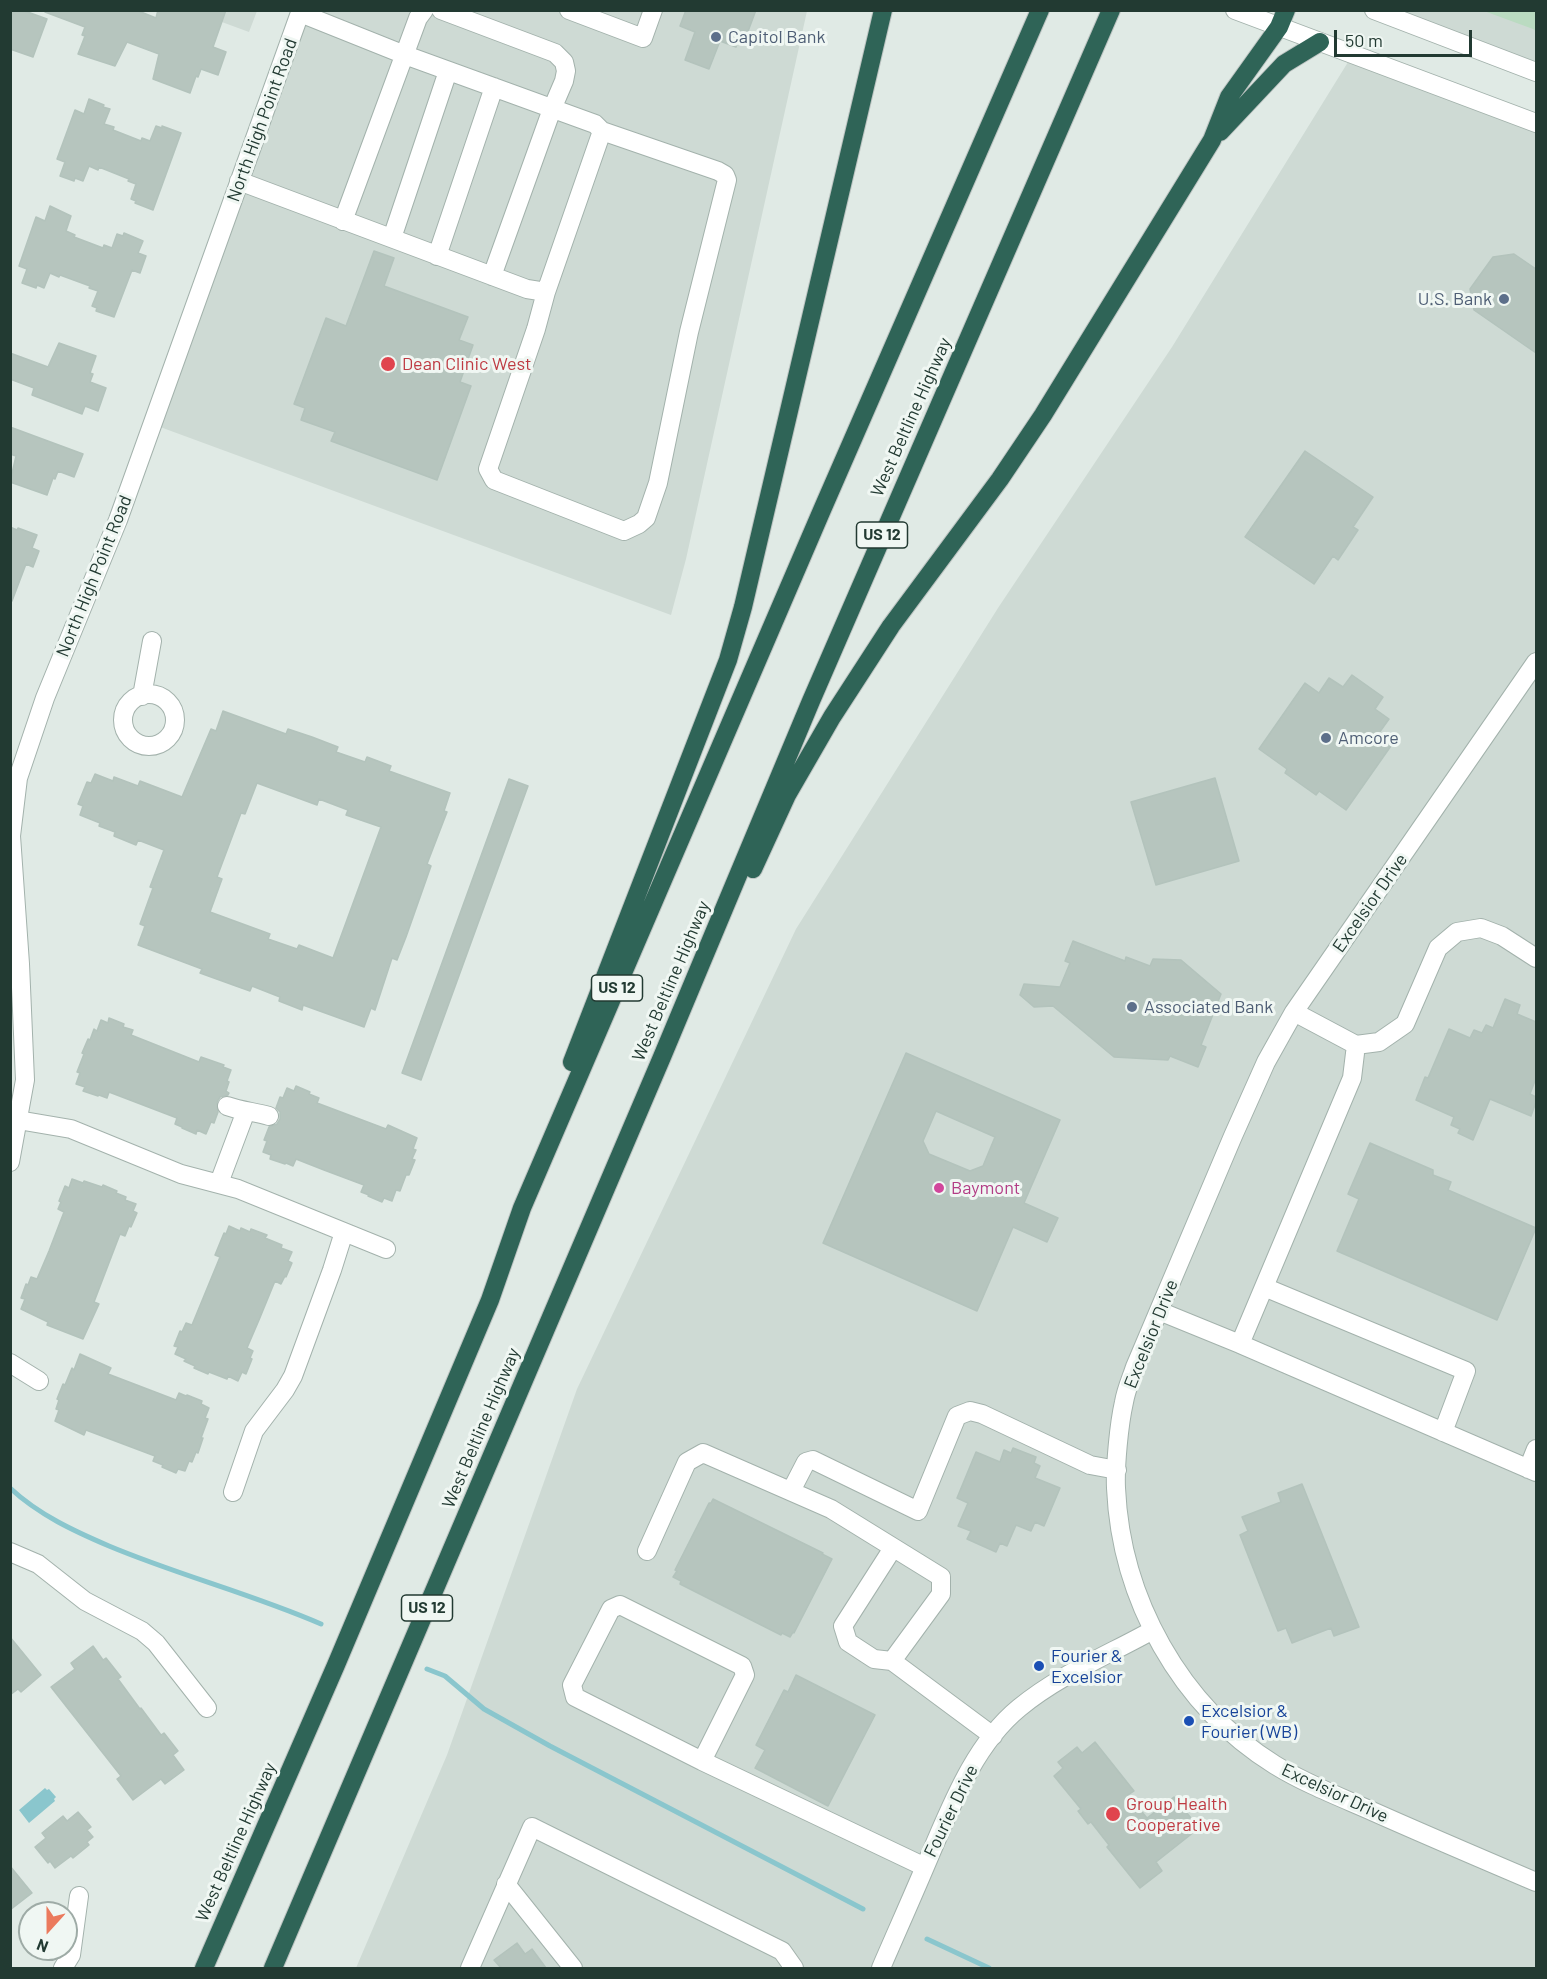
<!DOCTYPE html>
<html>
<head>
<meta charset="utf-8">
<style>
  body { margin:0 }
  #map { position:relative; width:1547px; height:1979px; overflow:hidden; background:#e0eae5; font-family:Barlow,sans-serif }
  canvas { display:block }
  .frame { position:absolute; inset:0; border:12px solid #223a32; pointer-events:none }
  .north { position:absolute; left:18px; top:1901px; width:60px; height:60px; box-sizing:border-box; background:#f0f7f3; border:2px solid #9eaba6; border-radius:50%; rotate:201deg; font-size:16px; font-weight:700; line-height:24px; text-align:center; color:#223a32 }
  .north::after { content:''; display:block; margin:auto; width:21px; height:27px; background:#eb7a5d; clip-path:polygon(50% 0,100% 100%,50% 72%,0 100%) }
  .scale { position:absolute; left:1334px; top:30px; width:138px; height:27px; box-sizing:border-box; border:3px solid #223a32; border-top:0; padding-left:8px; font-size:18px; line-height:21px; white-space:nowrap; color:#223a32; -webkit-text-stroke:4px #f0f7f3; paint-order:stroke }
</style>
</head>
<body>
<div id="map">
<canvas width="1547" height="1979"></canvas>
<div class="frame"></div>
<div class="north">N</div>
<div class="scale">50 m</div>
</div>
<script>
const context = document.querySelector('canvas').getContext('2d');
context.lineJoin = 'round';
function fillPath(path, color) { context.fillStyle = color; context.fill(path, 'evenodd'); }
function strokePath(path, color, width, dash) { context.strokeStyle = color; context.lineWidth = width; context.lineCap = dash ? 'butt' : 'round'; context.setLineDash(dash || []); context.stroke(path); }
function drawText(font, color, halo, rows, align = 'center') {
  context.font = font + ' Barlow,sans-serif'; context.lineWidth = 6; context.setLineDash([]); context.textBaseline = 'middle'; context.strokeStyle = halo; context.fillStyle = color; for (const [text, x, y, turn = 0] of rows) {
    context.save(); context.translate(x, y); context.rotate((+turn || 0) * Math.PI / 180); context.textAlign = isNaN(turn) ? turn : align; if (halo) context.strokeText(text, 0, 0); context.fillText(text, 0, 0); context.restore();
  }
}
fillPath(new Path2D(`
  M1383,10L1536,11V72Z
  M192,11H257L249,32Z
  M301,11H807L686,559L671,615L152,424Z
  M1353,54L1536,123V1968H356L447,1755L577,1389L796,929L998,608L1172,347Z`), '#cedad4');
fillPath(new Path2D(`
  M1484,11H1536V31L1533,29Z`), '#badbc1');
fillPath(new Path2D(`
  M45,1788L47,1790L49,1789L56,1797L54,1799L55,1801L29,1823L19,1810Z`), '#8ac6cd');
strokePath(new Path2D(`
  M10,1488C39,1515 74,1531 109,1546C178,1575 252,1594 321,1624
  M427,1669L445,1676L484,1709L550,1746L863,1909
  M927,1939L989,1968`), '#8ac6cd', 5);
const building = new Path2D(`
  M10,10H22L47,19L33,57L10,49Z
  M45,10H136L156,18L158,10H226L213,47L226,52L218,75L201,69L198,77L196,76L190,93L153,79L159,54L127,42L115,66L78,54L85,36L82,35L85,27L45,12Z
  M686,10H756L747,34L741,32L736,47L720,41L709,69L685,60L695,32L680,26Z
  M89,99L104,105L103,107L110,109L104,124L114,127L113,130L141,141L142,138L150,141L156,126L162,128V126L181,133L153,210L135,203L136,201L131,199L136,184L128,181L129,179L99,167L98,170L89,166L83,181L75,178L74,181L60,176L65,162L57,159L75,110L84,114Z
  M50,206L71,216L66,231L75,235L74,237L103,248L104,245L112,248L117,234L123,236L124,233L143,241L138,253L146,256L140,273L132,270L114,317L96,311L97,308L92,306L98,291L89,288L90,286L60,275L59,277L50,273L44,288L37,285L36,288L22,283L27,269L19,266L36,217L45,221Z
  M374,251L394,258L384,286L468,317L459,340L473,345L460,382L471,386L437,480L331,441L335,432L301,420L305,408L294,404L326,318L346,326Z
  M1514,254L1536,269V353L1474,310L1470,289L1493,257Z
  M59,343L96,356L90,373L93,374L90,382L106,388L98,411L85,406L82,414L32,395L34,388L10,379V353L48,367Z
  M10,427L83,454L74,477L58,471L55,479L53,478L47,495L10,482L16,456L10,454Z
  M1305,451L1373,497L1353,527L1358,530L1338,560L1333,556L1314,584L1245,537Z
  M10,527L17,530L18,528L37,535L32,548L39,551L33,567L26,564L12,601L10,600Z
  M1352,675L1383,697L1375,709L1389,719L1379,733L1393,743L1346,810L1319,791L1316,795L1285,773L1287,769L1259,749L1305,683L1319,693L1329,678L1343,687Z
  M223,711L286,734L288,729L312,737L338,747L336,752L365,762L367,757L391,766L389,771L450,793L444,811L447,812L427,864L431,866L406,937L397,960L392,958L375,1010L371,1008L364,1027L303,1005L302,1010L279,1001L280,997L252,986L250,991L236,986L200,973L202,969L138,945L145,926L140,924L153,888L150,887L164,850L138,840L136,845L114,836L115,832L99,826L100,823L80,815L83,806L78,804L87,782L91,783L95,774L113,781L114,777L138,786L140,781L182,797L211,729L216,731ZM257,783L317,805L319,799L348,810L346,815L381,827L333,958L299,945L297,949L268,939L270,934L210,912L222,879L217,877L241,813L245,814Z
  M1215,778L1239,861L1156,885L1131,802Z
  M509,779L528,786L421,1080L402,1073Z
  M1073,941L1125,961L1126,957L1150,966L1153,959L1181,960L1221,994L1201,1045L1206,1047L1198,1067L1170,1056L1168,1060L1114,1057L1053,1006L1034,1007L1020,995L1024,984L1060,987L1070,963L1065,961Z
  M1505,999L1520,1005L1517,1014L1536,1022V1078L1530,1094L1536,1097V1102L1531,1116L1490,1099L1473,1140L1458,1133L1460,1129L1451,1125L1454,1117L1416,1100L1425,1077L1428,1078L1449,1029L1470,1038L1474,1030L1482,1033L1486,1025L1493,1028Z
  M109,1018L124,1024L123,1027L133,1030L131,1035L199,1062L201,1057L224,1065L223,1067L231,1070L227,1081L229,1082L226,1091L229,1093L228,1095L220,1097L217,1102L218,1112L214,1123L211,1122L206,1134L197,1130L196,1134L182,1128V1127L175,1124L177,1118L109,1092L107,1098L99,1095L98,1096L83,1091L85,1087L76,1084L80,1073L77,1072L84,1054L82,1053L88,1039L90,1040L94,1029L97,1031L101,1020L108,1023Z
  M906,1053L1060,1120L1024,1203L1058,1218L1047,1242L1013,1227L977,1311L823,1243ZM936,1111L995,1137L983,1166L970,1171L929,1154L923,1141Z
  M296,1086L310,1092L309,1094L319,1098L317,1103L386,1129L388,1125L417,1138L413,1149L416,1150L412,1159L415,1160L409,1175H406L400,1191L396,1190L392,1201L384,1198L382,1202L368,1196L369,1195L361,1192L364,1185L324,1170L296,1159L293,1166L286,1163L285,1164L270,1159L271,1155L263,1152L267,1141L264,1140L269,1127L277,1124L280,1119V1112L276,1108L280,1097L283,1098L287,1088L294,1091Z
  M1370,1143L1433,1170V1175L1451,1182L1448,1190L1536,1228L1497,1320L1337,1251L1359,1199L1348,1194Z
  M72,1179L83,1183L84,1181L102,1187L103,1185L117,1191L116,1193L126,1197L125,1200L136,1204L133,1211L137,1213L131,1227L129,1226L125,1236L120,1234L94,1302L99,1304L83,1339L47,1325L48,1322L21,1309L25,1299L21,1298L26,1284L28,1285L31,1277L37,1279L49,1251L64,1212L58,1209L61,1202L59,1201L65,1186L69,1188Z
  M229,1226L240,1231L241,1228L250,1232L251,1229L267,1235L265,1238L282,1245L281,1248L292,1252L288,1261L292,1263L286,1277L285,1276L281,1284L275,1281L259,1320L247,1348L253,1351L250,1358L252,1359L246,1374L242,1372L238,1381L228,1376L227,1379L209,1372L208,1374L194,1368L195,1366L184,1361L186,1359L175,1354L178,1347L174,1346L180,1331L182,1332L186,1323L192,1325L220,1257L215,1255L224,1233L226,1234Z
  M80,1354L111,1368L108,1374L176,1400L179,1393L186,1396L187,1395L202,1401L201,1404L209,1408L205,1418L208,1419L201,1438H203L198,1453L196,1452L192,1462L189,1461L185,1471L178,1469L176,1473L162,1467L163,1465L153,1461L155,1456L86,1430L84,1435L55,1421L59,1410L56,1409L59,1400L57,1399L63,1384L65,1385L72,1368L74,1370Z
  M1013,1448L1036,1457L1034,1463L1040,1466L1035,1478L1060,1488L1044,1526L1035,1522L1031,1531L1016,1525L1007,1546L1000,1543L996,1552L967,1539L971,1531L958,1526L968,1503L957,1498L976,1452L1000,1462L1004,1450L1011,1453Z
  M1302,1484L1359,1627L1334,1636L1331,1628L1292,1643L1286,1628L1278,1631L1240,1535L1248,1531L1242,1517L1281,1502L1278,1493Z
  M713,1499L823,1553L822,1554L832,1559L794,1633L793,1632L790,1637L782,1633L781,1635L680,1584L681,1581L673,1577L677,1571L675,1570L709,1503H711Z
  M10,1637L41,1675L21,1692L18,1689L10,1695Z
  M93,1646L103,1660L106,1658L121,1677L118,1679L140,1709L141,1708L161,1735L164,1733L178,1751L173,1755L184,1770L165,1784L161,1779L133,1800L117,1779L121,1776L51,1687L75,1669L71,1663Z
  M796,1675L875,1715L828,1806L755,1768L765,1750L756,1745L784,1690L788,1692Z
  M1095,1742L1134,1791L1128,1795L1147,1818L1174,1797L1199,1828L1156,1862L1162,1871L1140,1888L1107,1847L1109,1845L1091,1822L1088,1824L1078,1811L1081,1809L1054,1776L1063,1768L1058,1762L1077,1747L1082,1753Z
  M78,1812L91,1827L87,1830L93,1837L87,1842L89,1845L73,1858L71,1856L55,1868L50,1861L48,1863L35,1847L46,1838L42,1833L63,1816L67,1821Z
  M10,1866L32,1893L10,1910Z
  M517,1943L525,1954L532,1949L546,1968H501L494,1960Z`);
fillPath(building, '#b6c5be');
strokePath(building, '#b3c3bc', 1.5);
const minor = new Path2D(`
  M441,10L555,53L564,62L566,71L564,81L552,109L492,276
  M569,10L643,38L653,10
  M1235,10L1536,123
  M1374,10L1536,72
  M239,181L527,289L546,292L602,131L595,124L405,55L300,13
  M343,221L418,18L424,10
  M392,238L448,71
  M437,256L494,87
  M546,292L536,329L488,469L494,480L624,531L639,524L646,518L658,483L689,332L727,180L725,175L718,171L602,131
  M1536,662L1294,1012L1266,1062L1233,1136L1135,1367C1131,1379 1126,1390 1124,1402C1119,1424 1115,1466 1116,1488C1121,1599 1180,1706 1275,1765C1306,1784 1340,1797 1374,1812C1428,1836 1482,1859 1536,1882
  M123 720a26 26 0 1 1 52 0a26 26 0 1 1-52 0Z
  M142,696L152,641
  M1294,1012L1356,1045L1379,1042L1405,1024L1438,948L1457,932L1481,928L1502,936L1536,958
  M227,1106C241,1111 255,1112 269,1116
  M18,1120L71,1129L181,1174L238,1189L386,1249
  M10,1162L25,1080L20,964L11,836L18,778L45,698L118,520L301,10
  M219,1183L246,1111
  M1264,1287L1466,1371L1443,1432
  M1159,1311L1240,1344L1352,1078L1356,1045
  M1240,1344L1536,1472
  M10,1363L39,1381
  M1528,1469L1536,1449
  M791,1491L806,1462L813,1460L918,1511L957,1416L970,1411L982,1414L1090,1465L1117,1470
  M233,1492L254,1431L285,1390L293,1376L332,1270L344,1232
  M647,1551L687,1462L703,1453L831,1509L941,1577V1594L892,1661L993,1736
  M10,1552L38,1564L85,1601L142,1631L156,1643L207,1708
  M892,1661L874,1659L848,1642L843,1626L893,1548
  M702,1761L575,1697L572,1685L611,1609L620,1605L742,1666L745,1675L702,1761L925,1867
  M506,1884L573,1968
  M63,1968L71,1955L79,1896
  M470,1968L532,1827L782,1951L794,1968
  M881,1968C897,1931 914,1893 930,1855C952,1804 975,1744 1019,1708C1059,1675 1108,1655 1153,1630`);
const highway = new Path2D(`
  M1220,132L1284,64L1320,42
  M753,869L787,795L832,717L891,626L1000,479L1043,415L1212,140L1229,97L1279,27L1286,10
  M572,1062L728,660L743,607L883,10
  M204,1968L336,1665L490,1300L522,1208L822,510L1040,10
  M273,1968L662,1057L811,701L1111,10`);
strokePath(minor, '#a3b2ac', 20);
strokePath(highway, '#bdc4c2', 20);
strokePath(minor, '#fff', 18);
strokePath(highway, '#2f6457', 18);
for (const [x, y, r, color] of [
  [716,37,6,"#5c6f8a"],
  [1504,299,6,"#5c6f8a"],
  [388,364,8,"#e0444e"],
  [1326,738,6,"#5c6f8a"],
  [1132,1007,6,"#5c6f8a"],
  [939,1188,6,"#d1479c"],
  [1039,1666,6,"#1a4fb4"],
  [1189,1721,6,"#1a4fb4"],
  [1113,1814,8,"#e0444e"]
]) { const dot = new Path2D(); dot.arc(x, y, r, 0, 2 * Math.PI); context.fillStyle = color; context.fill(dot); strokePath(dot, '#f0f7f3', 2); }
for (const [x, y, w] of [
  [882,535,51],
  [617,988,51],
  [427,1608,51]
]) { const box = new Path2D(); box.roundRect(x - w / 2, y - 13, w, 26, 4.5); context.fillStyle = '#f0f7f3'; context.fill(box); strokePath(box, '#223a32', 1.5); }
drawText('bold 16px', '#223a32', null, [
  ["US 12",882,535],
  ["US 12",617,988],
  ["US 12",427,1608]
]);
drawText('18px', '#4e5e75', '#f0f7f3', [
  ["Capitol Bank",728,37],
  ["U.S. Bank",1492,299,"right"],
  ["Amcore",1338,738],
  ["Associated Bank",1144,1007]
], 'left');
drawText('18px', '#223a32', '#f0f7f3', [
  ["North High Point Road",262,120,-70],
  ["West Beltline Highway",911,417,-66],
  ["North High Point Road",94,576,-68],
  ["Excelsior Drive",1370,903,-55],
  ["West Beltline Highway",671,981,-67],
  ["Excelsior Drive",1151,1334,-68],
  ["West Beltline Highway",481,1428,-67],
  ["Excelsior Drive",1335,1793,25],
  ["Fourier Drive",951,1811,-64],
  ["West Beltline Highway",236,1842,-66]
]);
drawText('18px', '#be3a42', '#f0f7f3', [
  ["Dean Clinic West",402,364],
  ["Group Health",1126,1804],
  ["Cooperative",1126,1825]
], 'left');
drawText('18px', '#b23c85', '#f0f7f3', [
  ["Baymont",951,1188]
], 'left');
drawText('18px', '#164399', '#f0f7f3', [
  ["Fourier &",1051,1656],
  ["Excelsior",1051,1677],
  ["Excelsior &",1201,1711],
  ["Fourier (WB)",1201,1732]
], 'left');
</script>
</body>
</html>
